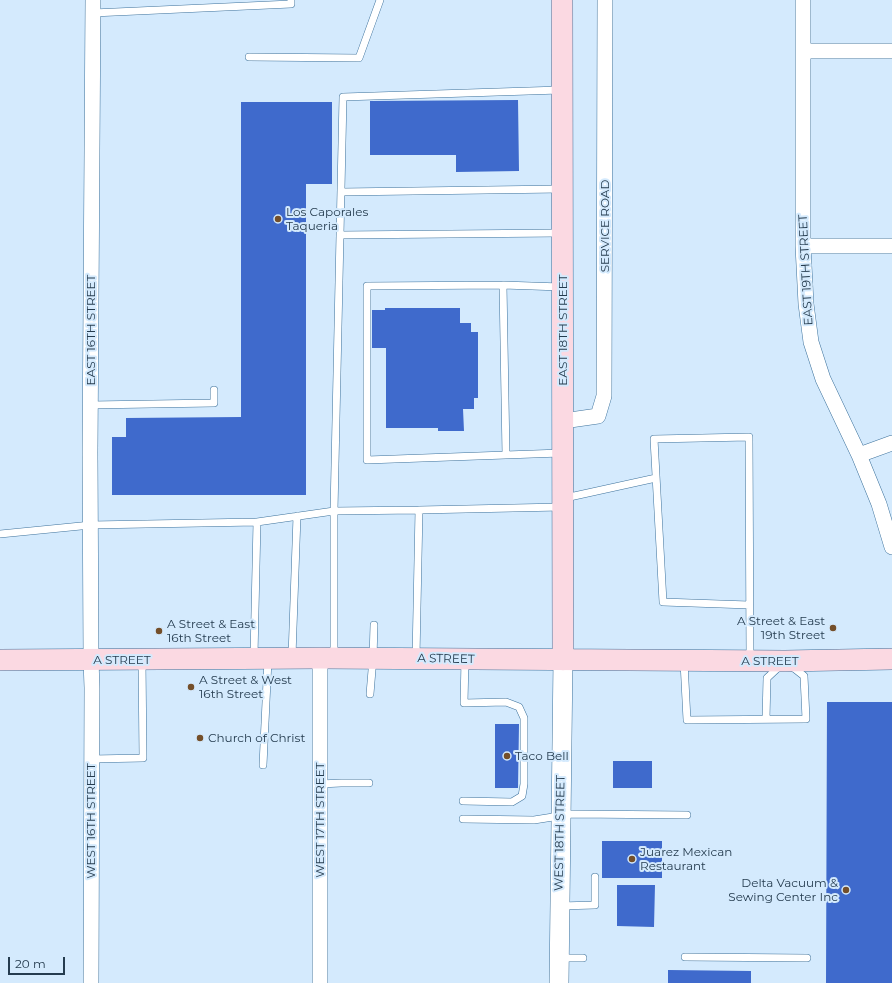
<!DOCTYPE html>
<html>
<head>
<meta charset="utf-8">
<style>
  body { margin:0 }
  #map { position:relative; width:892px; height:983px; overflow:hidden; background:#d4eafd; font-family:Montserrat,sans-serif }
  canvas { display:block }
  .scale { position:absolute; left:8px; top:957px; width:57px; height:18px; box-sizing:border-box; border:2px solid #253c4f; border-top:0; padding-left:5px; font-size:12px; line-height:14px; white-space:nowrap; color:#253c4f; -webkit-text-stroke:3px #d4eafd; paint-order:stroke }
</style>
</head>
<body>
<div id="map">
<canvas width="892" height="983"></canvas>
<div class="scale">20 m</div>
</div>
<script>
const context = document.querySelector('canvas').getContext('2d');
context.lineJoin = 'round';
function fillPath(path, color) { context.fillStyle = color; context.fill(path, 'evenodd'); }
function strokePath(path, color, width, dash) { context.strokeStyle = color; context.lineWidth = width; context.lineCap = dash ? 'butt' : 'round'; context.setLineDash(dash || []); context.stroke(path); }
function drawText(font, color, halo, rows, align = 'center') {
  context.font = font + ' Montserrat,sans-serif'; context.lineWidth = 4; context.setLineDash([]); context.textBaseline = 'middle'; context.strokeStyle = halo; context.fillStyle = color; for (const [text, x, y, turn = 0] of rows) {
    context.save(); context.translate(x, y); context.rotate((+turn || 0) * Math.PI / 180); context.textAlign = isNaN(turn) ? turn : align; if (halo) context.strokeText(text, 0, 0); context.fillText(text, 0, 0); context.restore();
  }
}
fillPath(new Path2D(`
  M518,100L519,171L456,172V155H370V101Z
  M241,102H332V184H306V495H112V437H126V418L241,417Z
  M385,308H460V323H471V332H478V398H474V409H463L464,431H438V428H386V348H372V310H385Z
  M827,702H892V983H826Z
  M495,724H519L518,788H495Z
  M613,761H652V788H613Z
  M602,841H662V878H602Z
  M617,885H655L654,927L617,926Z
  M668,970L751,971V983H668Z`), '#3f6acc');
const service = new Path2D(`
  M93,13L291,4V0
  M249,57L359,58L380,0
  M341,192L560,189
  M340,235L343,97L560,90
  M503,285L561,287
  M91,405L214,403V390
  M506,455L503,285L367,286V460L561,453
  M565,498L656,478
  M0,534L91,525L257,522
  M749,605L663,602L654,439L749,437L750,658
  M254,656L257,522L334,511L419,510
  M292,656L297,516
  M334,656V511L340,235L560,233
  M416,657L419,510L561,507
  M684,662L687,720L806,719L804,676L790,665
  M370,694L373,658L374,625
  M766,719L767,678L781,665
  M92,759L143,758L142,661
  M263,765L268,660
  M320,784L341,783H369
  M463,801L512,802L522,796L524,784V718L519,707L506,702L464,703L465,660
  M463,819L534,820L572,814L687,815
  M560,906L595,905V877
  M685,957L807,958
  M561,958H583`);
const minor = new Path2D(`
  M803,0V246L806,304L811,342L823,379L859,455L879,504L892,547
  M803,51H892
  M803,246H892
  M563,421L598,416L604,396L605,0
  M859,455L892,443
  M91,983L92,688L91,660L90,452L93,0
  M320,983V658`);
const tertiary = new Path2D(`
  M559,983L563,660`);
const secondary = new Path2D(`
  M562,0L563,660
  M0,660L320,658L785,661L892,659`);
strokePath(service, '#3d729c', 8);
strokePath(minor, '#3d729c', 16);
strokePath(tertiary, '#3d729c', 20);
strokePath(secondary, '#3d729c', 22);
strokePath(service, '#fff', 7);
strokePath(minor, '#fff', 15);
strokePath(tertiary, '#fff', 19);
strokePath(secondary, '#fbd9e2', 21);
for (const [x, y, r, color] of [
  [278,219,4,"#744f2a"],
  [833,628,4,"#744f2a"],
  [159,631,4,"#744f2a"],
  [191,687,4,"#744f2a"],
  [200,738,4,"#744f2a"],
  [507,756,4,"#744f2a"],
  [632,859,4,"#744f2a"],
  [846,890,4,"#744f2a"]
]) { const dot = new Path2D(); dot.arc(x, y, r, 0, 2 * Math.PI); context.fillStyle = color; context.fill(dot); strokePath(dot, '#d4eafd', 1.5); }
drawText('12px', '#253c4f', '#d4eafd', [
  ["Los Caporales",286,212],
  ["Taqueria",286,226],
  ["A Street & East",825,621,"right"],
  ["19th Street",825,635,"right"],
  ["A Street & East",167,624],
  ["16th Street",167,638],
  ["A Street & West",199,680],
  ["16th Street",199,694],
  ["Church of Christ",208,738],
  ["Taco Bell",515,756],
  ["Juarez Mexican",640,852],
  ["Restaurant",640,866],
  ["Delta Vacuum &",838,883,"right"],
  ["Sewing Center Inc",838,897,"right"]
], 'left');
drawText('12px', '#253c4f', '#d4eafd', [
  ["SERVICE ROAD",605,226,-90],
  ["EAST 19TH STREET",806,270,-93],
  ["EAST 16TH STREET",91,330,-90],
  ["EAST 18TH STREET",563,330,-90],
  ["A STREET",446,659,1],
  ["A STREET",122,660],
  ["A STREET",770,661],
  ["WEST 17TH STREET",320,820,-90],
  ["WEST 16TH STREET",91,821,-90],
  ["WEST 18TH STREET",560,833,-89]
]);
</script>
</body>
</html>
